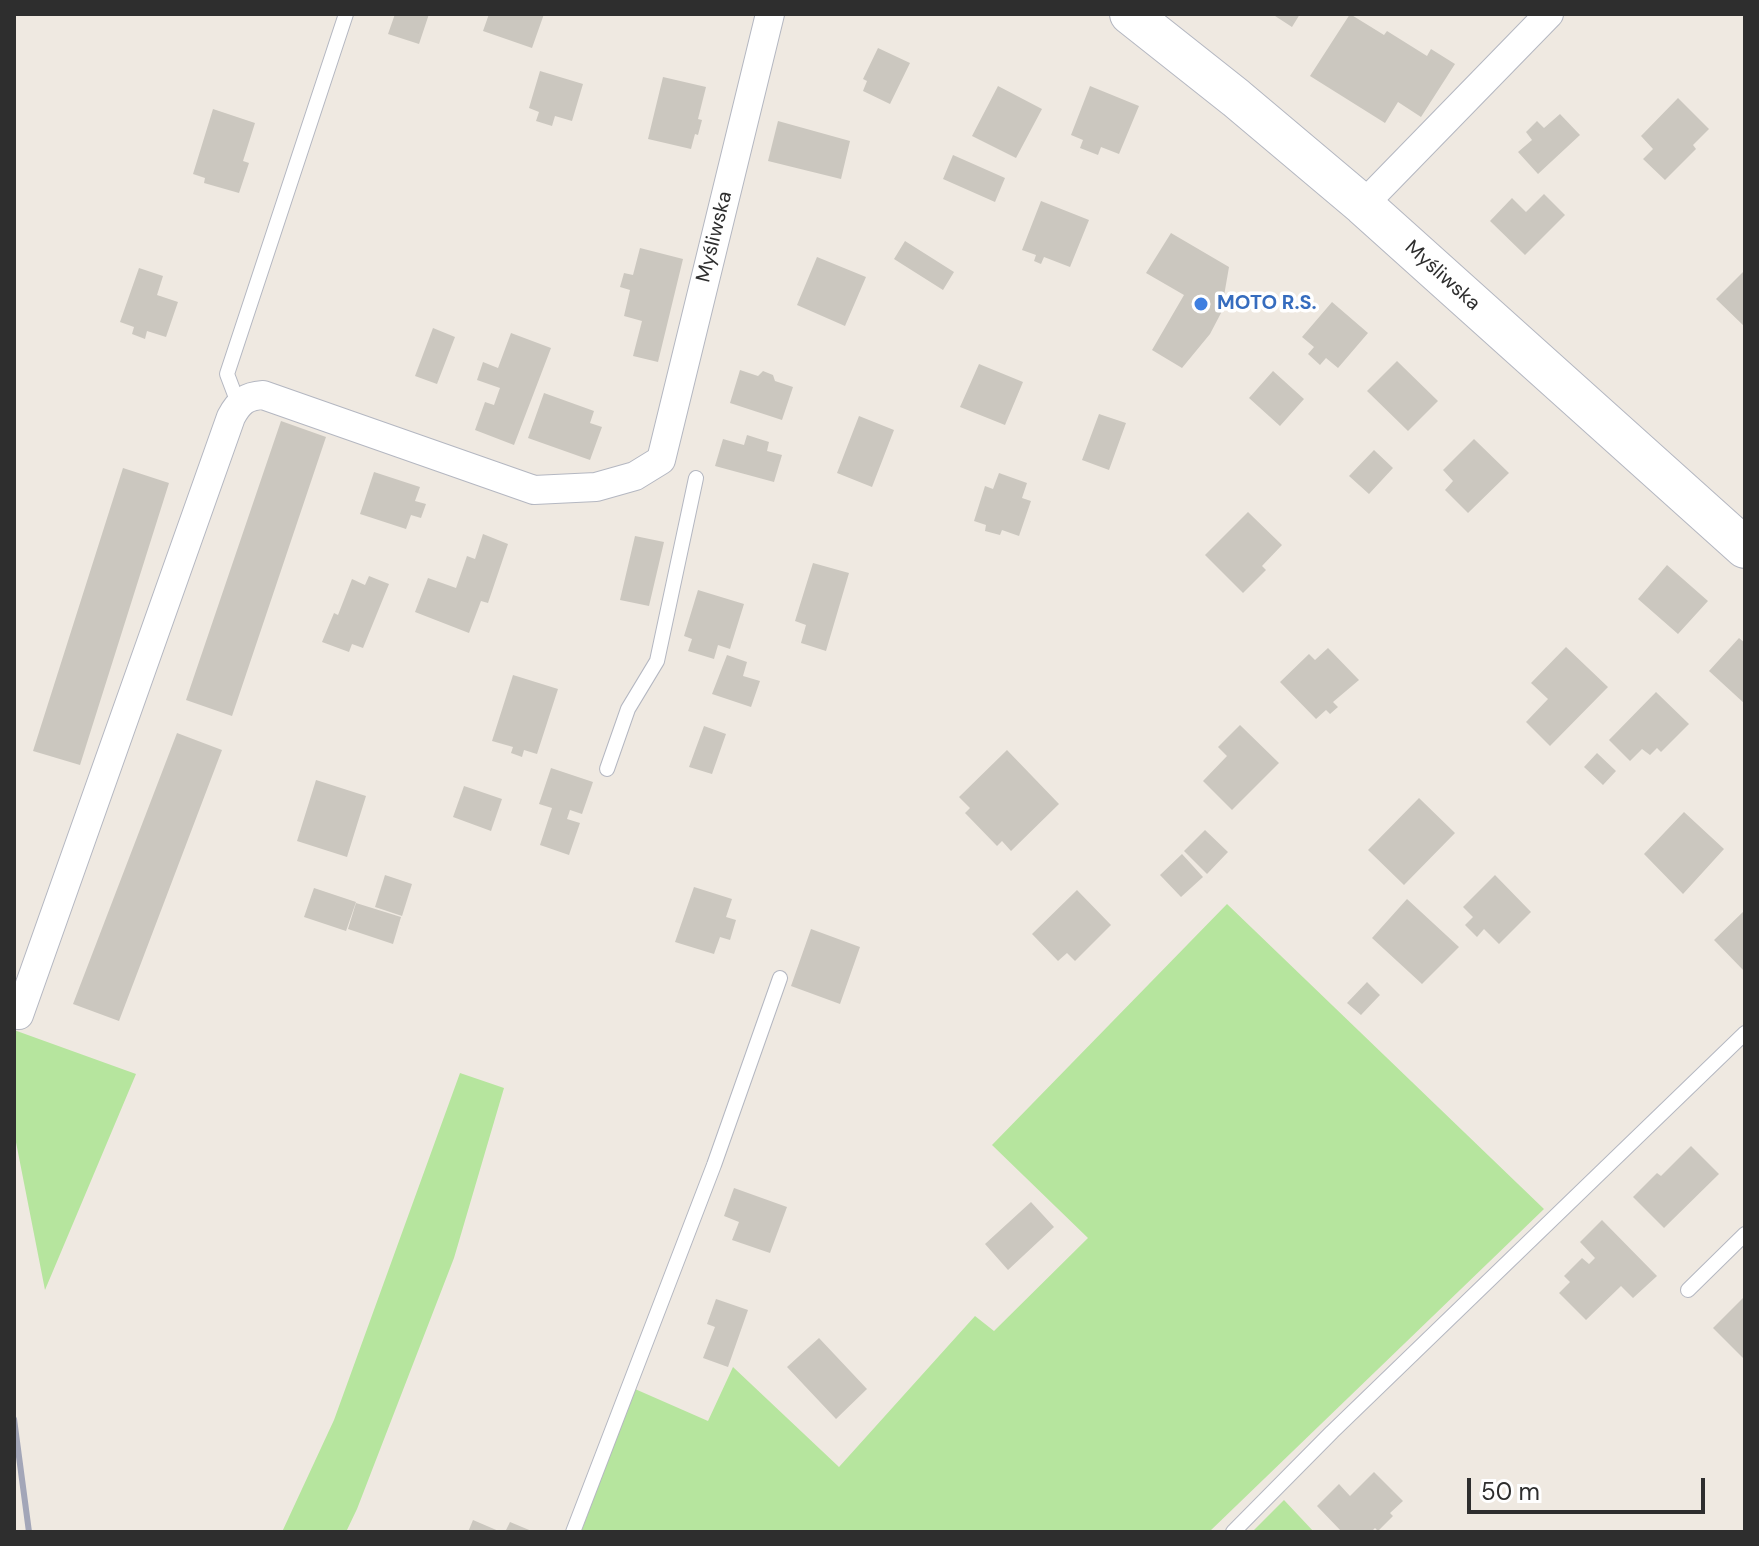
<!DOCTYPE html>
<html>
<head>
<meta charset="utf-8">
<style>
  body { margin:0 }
  #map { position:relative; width:1759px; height:1546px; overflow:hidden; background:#efe9e1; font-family:"DM Sans",sans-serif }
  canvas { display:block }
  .frame { position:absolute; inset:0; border:16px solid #2e2e2e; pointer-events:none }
  .scale { position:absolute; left:1467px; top:1478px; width:238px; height:36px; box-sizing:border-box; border:4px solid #2e2e2e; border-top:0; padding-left:10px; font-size:24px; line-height:28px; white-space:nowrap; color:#2e2e2e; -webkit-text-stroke:6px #fff; paint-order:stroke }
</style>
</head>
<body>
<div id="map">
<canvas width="1759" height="1546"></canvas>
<div class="frame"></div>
<div class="scale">50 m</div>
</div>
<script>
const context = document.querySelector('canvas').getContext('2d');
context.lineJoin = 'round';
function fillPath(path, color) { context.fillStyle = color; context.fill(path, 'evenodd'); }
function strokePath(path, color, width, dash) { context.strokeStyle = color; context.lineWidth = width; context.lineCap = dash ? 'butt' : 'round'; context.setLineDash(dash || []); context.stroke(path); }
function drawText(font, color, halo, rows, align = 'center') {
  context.font = font + ' "DM Sans",sans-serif'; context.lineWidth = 7; context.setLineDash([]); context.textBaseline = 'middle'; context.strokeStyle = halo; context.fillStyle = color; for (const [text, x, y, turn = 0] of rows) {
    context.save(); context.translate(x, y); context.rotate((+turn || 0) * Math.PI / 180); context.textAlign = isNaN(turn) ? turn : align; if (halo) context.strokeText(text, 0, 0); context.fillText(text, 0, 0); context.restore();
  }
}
fillPath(new Path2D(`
  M1227,904L1544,1209L1209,1532H581L635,1389L708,1421L733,1367L839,1467L975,1316L994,1331L1088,1238L992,1145Z
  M14,1030L136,1074L45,1290L14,1132Z
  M460,1073L504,1088L454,1258L357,1509L346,1532H282L334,1420Z
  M1284,1500L1314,1532H1252Z`), '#b6e59e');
fillPath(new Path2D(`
  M395,14H429L419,44L388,34Z
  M489,14H544L532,48L483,31Z
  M1272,14H1300L1292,27Z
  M1350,14L1384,35L1387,31L1427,56L1431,49L1455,64L1421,117L1398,102L1385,123L1310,76Z
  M878,48L910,63L890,104L863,91L867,81L863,79Z
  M540,71L583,84L572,121L555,116L552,126L536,121L539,112L529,108Z
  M663,77L706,87L698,119L702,120L698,135L695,134L691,149L648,139Z
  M998,86L1042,109L1016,158L972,136Z
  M1090,86L1139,106L1119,154L1101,147L1098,155L1080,148L1083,140L1071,135Z
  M1678,98L1709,129L1693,145L1696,149L1665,180L1643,159L1653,149L1641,136Z
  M213,109L255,123L243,161L249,163L239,193L204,183L205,178L193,174Z
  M1560,114L1580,135L1538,174L1518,152L1532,140L1526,132L1537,121L1544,128Z
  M778,121L850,141L841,179L768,161Z
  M953,155L1005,178L995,202L943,179Z
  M1544,194L1565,215L1525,255L1490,221L1512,198L1526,212Z
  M1041,201L1089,220L1070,267L1044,257L1041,264L1034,261L1036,255L1022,250Z
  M1171,233L1229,267L1221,313L1210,334L1182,368L1152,350L1184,295L1146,273Z
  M905,241L954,272L943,290L894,259Z
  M640,248L683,259L658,362L633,356L642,321L624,316L630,290L620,287L624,273L633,275Z
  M817,257L866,277L845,326L797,305Z
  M139,268L163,276L157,295L178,302L166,337L147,331L145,339L132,334L134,327L120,322Z
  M1745,270V327L1716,299Z
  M1332,302L1368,333L1338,368L1326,358L1320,365L1308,354L1314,347L1302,337Z
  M433,328L455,337L437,384L415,376Z
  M511,333L551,348L514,445L475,430L485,402L494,405L500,388L477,380L483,362L498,368Z
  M1397,361L1438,401L1408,431L1367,391Z
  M979,364L1023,382L1005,425L960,407Z
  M740,370L758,376L763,371L773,375L775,381L793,387L782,420L730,403Z
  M1273,371L1304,399L1280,426L1249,398Z
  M544,393L594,411L590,423L602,427L590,460L528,438Z
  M1099,414L1126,423L1109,470L1082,460Z
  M859,416L894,430L872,487L837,473Z
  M281,421L326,437L232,716L186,700Z
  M747,435L769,442L767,451L782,455L774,482L715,466L723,439L744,445Z
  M1474,439L1509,473L1468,513L1445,490L1453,481L1443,470Z
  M1374,450L1393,468L1369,494L1349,476Z
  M123,468L169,483L80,765L33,751Z
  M374,472L420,487L415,501L426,504L421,518L411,515L406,529L360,514Z
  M999,473L1027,483L1022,498L1031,501L1019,536L1002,530L1000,535L985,531L986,525L974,521L985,486L993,489Z
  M1248,512L1282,545L1262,566L1266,570L1243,593L1205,555Z
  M483,534L508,544L488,603L481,601L469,633L415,612L428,578L456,588L467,556L475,559Z
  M635,536L664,542L649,606L620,600Z
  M813,563L849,573L826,651L801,643L806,625L795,621Z
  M1667,565L1708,601L1678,634L1638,599Z
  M369,576L389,584L363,648L352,644L349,652L322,642L334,613L338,615L352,579L365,585Z
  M698,590L744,604L730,649L718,645L714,659L688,651L692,639L684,636Z
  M1739,638L1745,643V704L1709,671Z
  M1566,647L1608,687L1550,746L1526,722L1548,699L1531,683Z
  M1328,648L1359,680L1333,702L1338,707L1330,714L1326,710L1316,719L1280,682L1309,654L1315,660Z
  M727,655L747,662L743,676L760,681L751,707L712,694Z
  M513,675L558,689L537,754L524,750L522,757L511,753L513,747L492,741Z
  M1656,692L1689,724L1661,752L1657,748L1650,755L1642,749L1630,761L1609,740Z
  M1240,725L1279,763L1232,810L1203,781L1227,756L1218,747Z
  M704,726L726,734L712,774L689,767Z
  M177,733L222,750L119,1021L73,1004Z
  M1007,750L1059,804L1011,851L1002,841L997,846L965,813L970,808L959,797Z
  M1597,753L1616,771L1603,785L1584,767Z
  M551,768L593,782L582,814L570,810L567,819L580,823L569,855L540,845L552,808L539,804Z
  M316,780L366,796L347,857L297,841Z
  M464,786L502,799L491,831L453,817Z
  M1419,798L1455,833L1404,885L1368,850Z
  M1684,812L1724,849L1683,894L1644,854Z
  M1205,830L1228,852L1207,874L1184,851Z
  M1182,854L1203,877L1181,897L1160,875Z
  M385,875L412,884L402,916L375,907Z
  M1495,875L1531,912L1499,944L1484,929L1477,937L1465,925L1473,917L1463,907Z
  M694,887L732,899L726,917L736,920L730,940L720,937L714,954L675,942Z
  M314,888L356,902L346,931L304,917Z
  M1077,890L1111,925L1075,961L1067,953L1058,961L1032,934Z
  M1407,899L1459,947L1422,984L1372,938Z
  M356,903L401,917L393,944L348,929Z
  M1745,910V972L1714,940Z
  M811,929L860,947L840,1004L791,986Z
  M1367,982L1380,995L1361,1015L1347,1003Z
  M1691,1146L1719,1174L1664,1228L1633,1197L1657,1173L1661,1176Z
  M734,1188L787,1207L770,1253L732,1240L739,1222L724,1216Z
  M1031,1202L1054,1227L1008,1270L985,1244Z
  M1602,1220L1657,1276L1633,1298L1621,1286L1586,1320L1559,1293L1570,1282L1564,1276L1582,1258L1589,1264L1595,1258L1580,1242Z
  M1745,1296V1360L1713,1328Z
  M716,1299L748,1310L728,1367L703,1358L715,1327L707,1324Z
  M819,1338L867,1389L836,1419L787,1367Z
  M1374,1472L1403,1501L1390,1513L1393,1516L1378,1531L1375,1528L1371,1532H1342L1317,1506L1339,1484L1350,1496Z
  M473,1520L501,1532H468Z
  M510,1522L534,1532H505Z`), '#cbc7bf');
const lane = new Path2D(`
  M238,403L227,374L346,14
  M607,769L628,709L657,661L696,478
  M1688,1290L1745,1234
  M573,1532L714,1165L780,978
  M1233,1532L1332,1432L1745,1033`);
const street = new Path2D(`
  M1363,205L1549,14
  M19,1015L231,417C239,402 246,396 263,395L534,490L596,487L635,476L661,460L770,14`);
const secondary = new Path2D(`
  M1130,14L1236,98L1363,205L1745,548`);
strokePath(lane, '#b4b7c1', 16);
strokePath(street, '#b4b7c1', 30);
strokePath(secondary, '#b4b7c1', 42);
strokePath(lane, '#fff', 14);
strokePath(street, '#fff', 28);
strokePath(secondary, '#fff', 40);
strokePath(new Path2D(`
  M14,1419L29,1532`), '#a3a6b8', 6);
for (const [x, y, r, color] of [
  [1201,304,8,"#3f7fe0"]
]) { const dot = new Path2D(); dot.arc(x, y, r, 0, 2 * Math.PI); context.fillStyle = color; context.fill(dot); strokePath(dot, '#fff', 3); }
drawText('20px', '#2e2e2e', '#fff', [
  ["Myśliwska",715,237,-76],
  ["Myśliwska",1442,276,42]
]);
drawText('bold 20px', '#366cbe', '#fff', [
  ["MOTO R.S.",1217,304]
], 'left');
</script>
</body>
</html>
